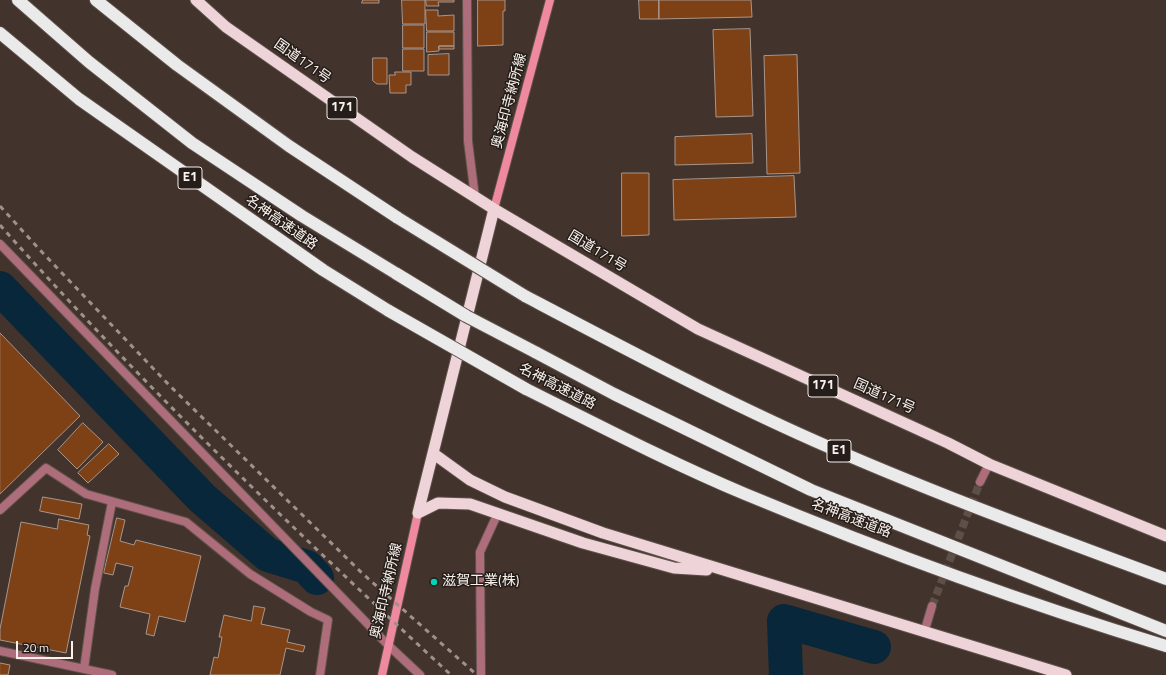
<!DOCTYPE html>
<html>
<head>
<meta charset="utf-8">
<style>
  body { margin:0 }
  #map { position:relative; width:1166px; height:675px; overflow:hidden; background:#42332c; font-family:"Titillium Web",sans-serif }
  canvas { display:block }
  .scale { position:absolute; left:16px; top:641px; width:57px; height:18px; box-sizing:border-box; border:2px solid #faf1ec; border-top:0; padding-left:5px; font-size:12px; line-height:14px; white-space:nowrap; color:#faf1ec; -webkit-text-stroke:3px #241d19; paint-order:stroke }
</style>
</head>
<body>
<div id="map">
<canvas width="1166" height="675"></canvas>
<div class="scale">20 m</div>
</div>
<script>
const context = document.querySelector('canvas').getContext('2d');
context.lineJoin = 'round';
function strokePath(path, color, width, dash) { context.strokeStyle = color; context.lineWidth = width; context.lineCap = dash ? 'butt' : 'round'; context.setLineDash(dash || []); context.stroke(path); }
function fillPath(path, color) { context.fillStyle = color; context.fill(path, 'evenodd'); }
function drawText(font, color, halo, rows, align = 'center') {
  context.font = font + ' "Titillium Web","Noto Sans JP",sans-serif'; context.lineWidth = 3; context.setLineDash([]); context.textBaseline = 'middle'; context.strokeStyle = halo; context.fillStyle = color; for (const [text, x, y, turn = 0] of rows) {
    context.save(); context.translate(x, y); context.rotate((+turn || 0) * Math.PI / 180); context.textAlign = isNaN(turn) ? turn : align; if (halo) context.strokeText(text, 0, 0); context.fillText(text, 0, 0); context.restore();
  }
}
strokePath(new Path2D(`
  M0,288L202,498L268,555L307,567L317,578
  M786,675L784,621L874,647`), '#08273a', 34);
const building = new Path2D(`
  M363,0H379V3H362Z
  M402,0H425V24H403Z
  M426,0H454V2H438L439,6H427Z
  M478,0H505V11H503V45L478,46Z
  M639,0H659V19H640Z
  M659,0H751L752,17L659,19Z
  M426,10H438V16L454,15V31H427Z
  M403,25H424V48H403Z
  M750,29L753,116L716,117L713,30Z
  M427,32H454V46H439V51L427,52Z
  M439,46H454V49H439Z
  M403,49H424V71H403Z
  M449,54V75H428V55Z
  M797,55L800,173L767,174L764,56Z
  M373,58H387V84H377L373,81Z
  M395,72H411V85H406V93H390L389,75H395Z
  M752,134L753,163L675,165V137Z
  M622,173H649V235L622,236Z
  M794,176L796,217L674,220L673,180Z
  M0,333L80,416L0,494Z
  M83,423L103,442L77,469L58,450Z
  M109,444L119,454L88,483L78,473Z
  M43,497L82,504L79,519L40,511Z
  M117,518L125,520L120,541L134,545L136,540L201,556L185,622L159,616L154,636L146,634L150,614L120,607L125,586H128L133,567L116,563L113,575L104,573Z
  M59,519L89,525L87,535L90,536L66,653L0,640V629L21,522L57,529Z
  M254,606L265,608L261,624L290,630L287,642L305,646L303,652L286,648L280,675H210L214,657L218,658L222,637H219L224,615L251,621Z
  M0,663L10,665L8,675H0Z`);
fillPath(building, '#7e4116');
strokePath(building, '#a7968c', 1);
strokePath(new Path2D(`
  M932,606L980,482`), '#5e5049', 8, [8, 4]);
const service = new Path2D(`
  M0,510L46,468L86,494L186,522L250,574L311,612L328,620L320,675
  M0,651L112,675
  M84,669L95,589L112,502`);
const minor = new Path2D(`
  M467,0L468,141L475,197
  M0,244L388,645L420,675
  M980,482L989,464
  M924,633L932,606
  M481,675L480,552L497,515`);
const secondary = new Path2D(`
  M494,209L550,0
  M382,675L418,513`);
const trunk = new Path2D(`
  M196,0L226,27L412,157L494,209L698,329L948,443L989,464L1166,536
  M434,454L470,480L505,497L603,533L1066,675
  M418,513L438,503L470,504L583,543L674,568L707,570
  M418,513L494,209`);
const motorway = new Path2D(`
  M18,0L89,62L192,143L302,216L397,274
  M96,0L177,65L289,146L398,218
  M0,33L79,99L323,270L389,311
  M525,296C620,346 716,397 815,441C930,492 1048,535 1166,579
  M535,352L614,394L811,490L1166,631
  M526,389C598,425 671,463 745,494C882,551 1024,603 1166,646`);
strokePath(service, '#5f514b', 10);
strokePath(minor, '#5f514b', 10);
strokePath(secondary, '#5f514b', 10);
strokePath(trunk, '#5f514b', 13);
strokePath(motorway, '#5f514b', 14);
strokePath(service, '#ad6d7a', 8);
strokePath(minor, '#ad6d7a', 8);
strokePath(secondary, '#ef899f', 8);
strokePath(trunk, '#eed4d8', 11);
strokePath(motorway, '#eaeaea', 12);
strokePath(new Path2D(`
  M0,206L39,249L170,386L363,574L477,675
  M0,225C141,384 295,531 451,675`), '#9e928c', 3, [5, 5]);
const motorwayBridge = new Path2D(`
  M398,218L525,296
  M397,274L466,316L535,352
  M389,311L526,389`);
strokePath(motorwayBridge, '#5f514b', 14, []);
strokePath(motorwayBridge, '#eaeaea', 12);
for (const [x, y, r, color] of [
  [434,582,4,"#00d5b7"]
]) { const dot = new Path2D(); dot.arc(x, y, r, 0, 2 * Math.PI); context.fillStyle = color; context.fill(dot); strokePath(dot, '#241d19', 1.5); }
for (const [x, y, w] of [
  [342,108,30],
  [190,178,24],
  [823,386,30],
  [839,451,24]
]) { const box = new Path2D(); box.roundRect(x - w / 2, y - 11, w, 22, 3); context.fillStyle = '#241d19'; context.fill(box); strokePath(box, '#faf1ec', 1); }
drawText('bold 13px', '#faf1ec', null, [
  ["171",342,108],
  ["E1",190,178],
  ["171",823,386],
  ["E1",839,451]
]);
drawText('14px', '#faf1ec', '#241d19', [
  ["国道171号",302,62,35],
  ["奥海印寺納所線",510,101,-75],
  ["名神高速道路",281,223,35],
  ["国道171号",597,252,31],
  ["名神高速道路",557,387,27],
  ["国道171号",884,397,24],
  ["名神高速道路",851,519,21],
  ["奥海印寺納所線",387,591,-77]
]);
drawText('14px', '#faf1ec', '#241d19', [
  ["滋賀工業(株)",442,582]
], 'left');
</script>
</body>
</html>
